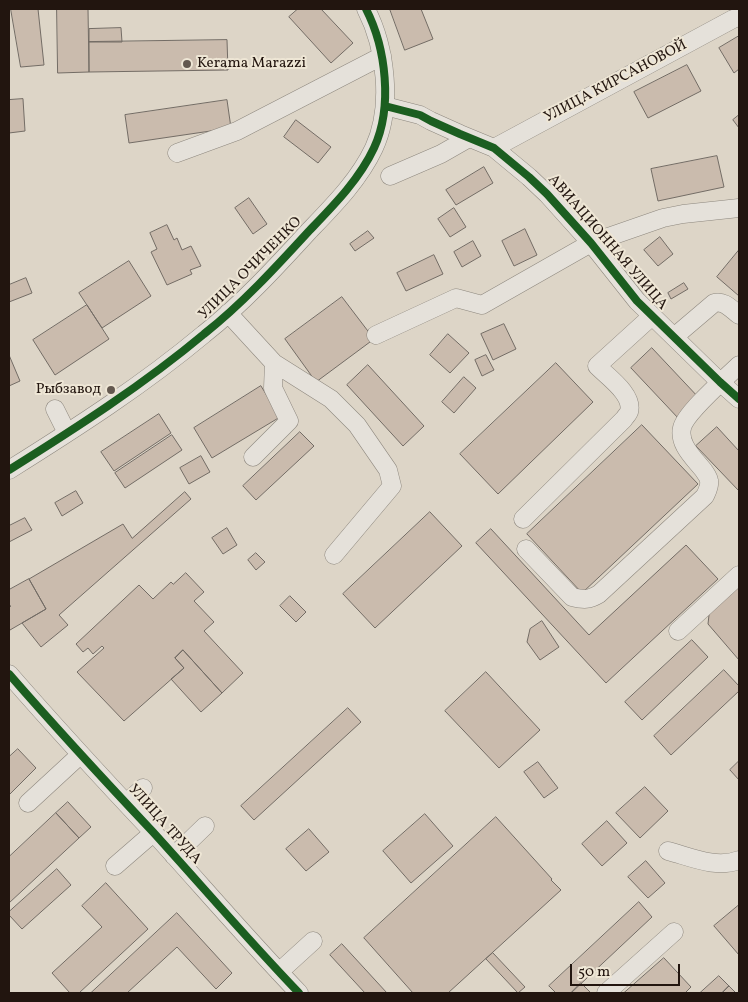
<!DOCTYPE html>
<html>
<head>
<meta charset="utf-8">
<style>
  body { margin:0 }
  #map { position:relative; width:748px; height:1002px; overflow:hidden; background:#ddd5c7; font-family:Vollkorn,serif }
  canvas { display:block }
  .frame { position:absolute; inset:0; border:10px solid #22150f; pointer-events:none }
  .scale { position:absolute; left:570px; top:964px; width:110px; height:22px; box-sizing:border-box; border:2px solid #22150f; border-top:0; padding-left:6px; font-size:15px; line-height:18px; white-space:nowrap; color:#22150f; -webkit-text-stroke:4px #eee6d5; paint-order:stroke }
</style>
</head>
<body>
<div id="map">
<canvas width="748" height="1002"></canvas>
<div class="frame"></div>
<div class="scale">50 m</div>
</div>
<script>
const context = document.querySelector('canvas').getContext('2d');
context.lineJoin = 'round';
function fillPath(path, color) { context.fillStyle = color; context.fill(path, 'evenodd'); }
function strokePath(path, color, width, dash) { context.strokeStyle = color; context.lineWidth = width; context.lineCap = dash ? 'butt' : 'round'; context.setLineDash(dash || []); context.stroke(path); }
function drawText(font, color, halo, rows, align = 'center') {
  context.font = font + ' Vollkorn,serif'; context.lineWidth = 4; context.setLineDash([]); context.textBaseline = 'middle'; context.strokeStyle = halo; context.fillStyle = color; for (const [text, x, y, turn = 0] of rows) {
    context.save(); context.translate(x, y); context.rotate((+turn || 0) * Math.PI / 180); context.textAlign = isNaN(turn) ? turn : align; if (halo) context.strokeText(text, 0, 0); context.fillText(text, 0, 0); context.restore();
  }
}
const building = new Path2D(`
  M11,9H38L44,65L21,67Z
  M57,9H88L89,72L58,73Z
  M298,9H321L353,43L331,63L289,17Z
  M390,9H421L433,39L405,50Z
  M121,28L122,42H89V29Z
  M739,36V69L734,73L719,48Z
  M227,40L228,70L89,72V42Z
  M687,65L701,91L648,118L634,92Z
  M23,99L25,131L9,133V100Z
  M227,100L231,128L129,143L125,115Z
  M739,115V128L733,120Z
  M296,120L331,147L318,163L284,137Z
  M717,156L724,187L658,201L651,169Z
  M484,167L493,183L456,205L446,190Z
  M249,198L267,224L253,234L235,208Z
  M454,208L466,227L450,237L438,219Z
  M167,225L174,240L177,238L182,250L191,246L201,266L190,270L192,274L167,285L151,252L157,249L150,233Z
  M525,229L537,255L514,266L502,241Z
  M368,231L374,238L355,251L350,244Z
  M660,237L673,254L658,266L644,250Z
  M473,241L481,256L462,267L454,252Z
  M739,250V296L717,277Z
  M434,255L443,274L406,291L397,273Z
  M129,261L151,296L102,328L79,293Z
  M26,278L32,293L9,302V285Z
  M684,283L688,289L671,299L668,293Z
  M342,297L374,339L316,382L285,339Z
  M87,305L109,339L55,375L33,340Z
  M504,324L516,349L493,360L481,334Z
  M448,334L469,353L450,373L430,355Z
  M652,348L700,399L679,419L631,368Z
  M9,355L20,381L9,386Z
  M486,355L494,370L482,376L475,360Z
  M556,363L593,402L498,494L460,454Z
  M368,365L424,426L403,446L347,385Z
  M464,377L476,388L454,413L442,402Z
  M261,386L280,417L212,458L194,428Z
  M159,414L171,433L114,471L101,452Z
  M642,425L698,484L582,593L527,534Z
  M717,427L739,451V491L696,446Z
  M300,432L314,446L256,500L243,486Z
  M172,435L182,450L125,488L115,473Z
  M201,456L210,472L189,484L180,468Z
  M76,491L83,503L62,516L55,503Z
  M185,492L191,499L59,615L68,625L41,647L22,623L46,609L29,579L123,524L132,538Z
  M430,512L462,546L375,628L343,594Z
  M25,518L32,530L9,542V526Z
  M227,528L237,545L223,554L212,538Z
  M491,529L589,635L686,545L718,579L606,683L476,543Z
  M256,553L265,562L256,570L248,560Z
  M186,573L204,592L194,601L214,622L204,631L243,673L222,693L183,650L175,658L184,668L124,721L77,672L104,648L102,646L93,654L88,648L83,652L76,644L139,585L153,599L171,582L173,584Z
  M29,579L46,609L10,630L9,628V607L11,606H9V590Z
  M739,581V660L708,624L710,606Z
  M290,596L306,612L296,622L280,606Z
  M542,621L559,647L540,660L527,642L530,629Z
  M692,640L708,657L642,720L625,702Z
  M183,650L222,693L201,712L171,679L184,668L175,658Z
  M724,670L739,686V691L671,755L654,736Z
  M486,672L540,730L499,768L445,711Z
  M348,708L361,722L254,820L241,806Z
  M18,749L36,768L9,795V757Z
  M739,761V780L730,770Z
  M538,762L558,788L544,798L524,772Z
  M645,787L668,811L640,838L616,813Z
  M68,802L91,827L79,838L56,813Z
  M56,813L79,838L9,903V857Z
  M425,814L453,846L411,883L383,851Z
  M496,817L552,879L551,880L561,890L448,993H413L364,938Z
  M607,821L627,843L602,866L582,844Z
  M309,829L329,852L306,871L286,849Z
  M646,861L665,883L648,898L628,877Z
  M57,869L71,885L22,929L9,915V912Z
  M106,883L148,929L79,993H70L52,973L102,927L82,906Z
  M639,902L652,917L571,993H556L549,986Z
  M739,905V955L714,926Z
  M177,913L232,973L216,989L177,947L127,993H91Z
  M342,944L387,993H365L330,955Z
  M493,953L525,987L518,993L486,959Z
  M664,958L691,987L685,993H624Z
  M719,976L729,986L722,993H700Z
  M581,983L591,993H571Z
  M729,986L736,993H722Z`);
fillPath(building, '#cabbad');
strokePath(building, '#736c65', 1);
const minor = new Path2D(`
  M385,106L420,115L431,121L460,134L494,148L529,177L547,194L591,243L637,301L720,382L739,399
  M494,148L733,19L739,17
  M177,153L237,131L382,56
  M390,176L441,154L469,138
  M228,313L274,363L273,388L289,421L253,457
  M376,335L456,298L482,305L591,243L663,218L683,214L739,208
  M674,337L714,303C724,300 731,309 739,315
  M274,363L331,399L357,425L388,470L392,486L334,555
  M55,409L67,433
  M9,470C76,428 143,385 204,334C242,304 276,267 309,231C333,206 359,180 374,148C393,107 386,48 366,9
  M523,519L624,419C625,417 629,413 629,412C634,395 608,377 597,366L652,316
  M526,549L572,597C584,600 589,600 599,594L705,496C707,491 710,487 709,481C709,478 706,474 704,471C695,459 678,445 682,428C685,413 727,377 739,365
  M678,631L739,575
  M9,674C56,728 104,780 153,832C202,886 249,941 299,993
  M28,803L80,755
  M126,803L143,788
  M668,851C691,857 716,869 739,860
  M174,856L205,826
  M115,866L153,833
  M279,972L313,941
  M606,993L674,932`);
strokePath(minor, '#8d877e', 19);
strokePath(minor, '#e5e1da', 18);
strokePath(new Path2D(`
  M385,106L420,115L431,121L460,134L494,148L529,177L547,194L591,243L637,301L720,382L739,399
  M9,470C76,428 143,385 204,334C242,304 276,267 309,231C333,206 359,180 374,148C393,107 386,48 366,9
  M9,674C56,728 104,780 153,832C202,886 249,941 299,993`), '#1b5e20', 8);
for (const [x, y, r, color] of [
  [187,64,5,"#63584f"],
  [111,390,5,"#63584f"]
]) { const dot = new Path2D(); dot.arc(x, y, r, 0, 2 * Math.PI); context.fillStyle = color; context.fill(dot); strokePath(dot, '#eee6d5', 2); }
drawText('15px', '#22150f', '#eee6d5', [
  ["Kerama Marazzi",197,64],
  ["Рыбзавод",101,390,"right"]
], 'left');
drawText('15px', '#22150f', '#eee6d5', [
  ["УЛИЦА КИРСАНОВОЙ",616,82,-28],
  ["АВИАЦИОННАЯ УЛИЦА",607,243,49],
  ["УЛИЦА ОЧИЧЕНКО",251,269,-45],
  ["УЛИЦА ТРУДА",164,825,48]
]);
</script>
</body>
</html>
